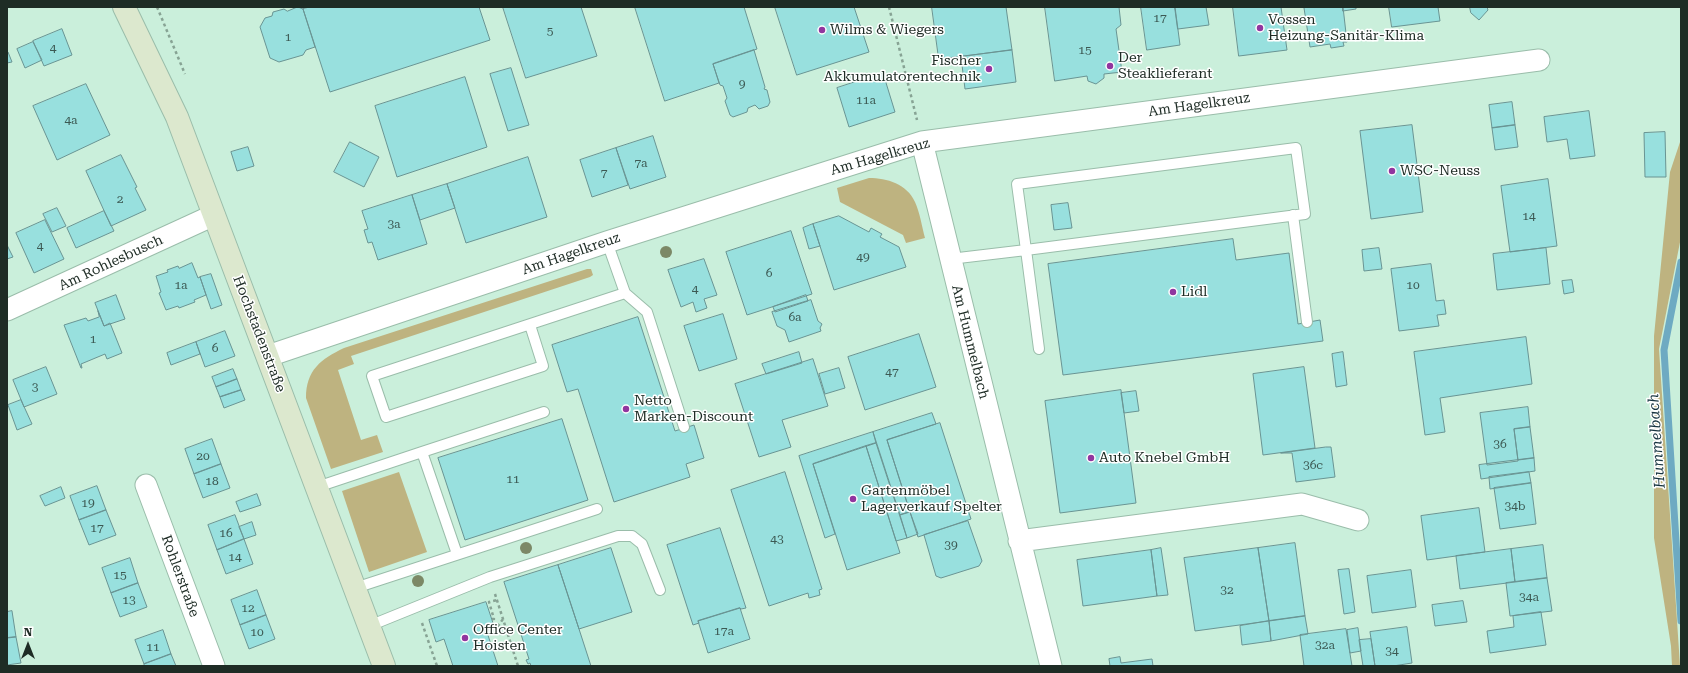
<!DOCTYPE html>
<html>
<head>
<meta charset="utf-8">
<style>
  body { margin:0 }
  #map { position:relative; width:1688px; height:673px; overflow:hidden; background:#caefdb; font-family:"Roboto Serif",serif }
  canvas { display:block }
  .frame { position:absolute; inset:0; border:8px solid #1e2c25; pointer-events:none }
  .north { position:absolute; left:8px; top:625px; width:40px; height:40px; -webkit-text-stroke:3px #fff; paint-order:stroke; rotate:0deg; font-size:11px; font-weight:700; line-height:16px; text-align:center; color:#1e2c25 }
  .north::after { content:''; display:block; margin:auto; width:14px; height:18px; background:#1e2c25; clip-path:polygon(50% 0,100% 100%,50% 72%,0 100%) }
</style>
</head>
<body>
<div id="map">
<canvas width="1688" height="673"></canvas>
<div class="frame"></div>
<div class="north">N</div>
</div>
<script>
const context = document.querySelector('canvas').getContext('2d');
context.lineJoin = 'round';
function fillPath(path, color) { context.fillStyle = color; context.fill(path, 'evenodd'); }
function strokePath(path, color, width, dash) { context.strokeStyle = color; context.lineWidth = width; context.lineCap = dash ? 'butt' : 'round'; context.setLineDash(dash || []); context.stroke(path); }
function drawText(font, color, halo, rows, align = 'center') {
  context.font = font + ' "Roboto Serif",serif'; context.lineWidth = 3; context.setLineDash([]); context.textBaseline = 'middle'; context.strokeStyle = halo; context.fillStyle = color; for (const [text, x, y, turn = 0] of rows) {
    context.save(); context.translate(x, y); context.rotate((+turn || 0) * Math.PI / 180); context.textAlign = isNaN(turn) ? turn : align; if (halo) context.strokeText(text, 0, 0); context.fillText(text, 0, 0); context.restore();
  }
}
fillPath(new Path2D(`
  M1681,139V237L1659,349L1680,666H1672L1671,646L1654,538V336L1670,172Z
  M869,178C887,178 907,184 915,202C920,213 922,227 925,238L906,243L903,235L840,202L837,188Z
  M587,269H591L593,275L590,277L351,356L354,364L338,370L361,440L377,435L383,452L331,469L306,398C306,370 321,359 344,348Z
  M399,472L427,552L369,572L342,491Z`), '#beb380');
strokePath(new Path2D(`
  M1681,262L1664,350L1681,621`), '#6eaac2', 7);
const building = new Path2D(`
  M298,7L303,9L315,47L306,50L303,55L279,62L270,58L260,27L265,18L272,16L273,12L284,9L287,11Z
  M310,7H479L490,40L330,92L303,9Z
  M503,7H581L597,56L526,78Z
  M635,7H744L757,49L713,64L719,83L665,101Z
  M775,7H854L869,52L797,75Z
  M932,7H1006L1012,50L939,59Z
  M1045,7H1119L1121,25L1116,29L1122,72L1104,74V78L1096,84L1088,81L1087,76L1055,81Z
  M1141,7H1175L1180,45L1147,50Z
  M1175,7H1206L1209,25L1178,29Z
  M1233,7H1281L1287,50L1239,56Z
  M1314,7H1343L1347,42H1343L1344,46L1331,48L1330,44L1310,47L1304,8Z
  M1343,7H1356V9L1343,11Z
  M1389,7H1438L1440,21L1392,27Z
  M1470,7H1487L1488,10L1479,20L1471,13Z
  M62,29L72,55L44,66L33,41Z
  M33,42L42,60L25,68L17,49Z
  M754,50L765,87L764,89L767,90L770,102L768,106L759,109L755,105L748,108L747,112L733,117L730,115L725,101L727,98L723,86L720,85L713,64Z
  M1012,50L1016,82L965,89L961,57Z
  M7,52H8L12,62L7,63Z
  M511,68L529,125L508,131L490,74Z
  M883,73L895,112L849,127L837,88Z
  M465,77L487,147L397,177L375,106Z
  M86,84L110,135L57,160L33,106Z
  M1512,102L1515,125L1492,128L1489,105Z
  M1589,111L1595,156L1570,159L1567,139L1547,142L1544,117Z
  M1412,125L1423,212L1371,219L1360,131Z
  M1515,125L1518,147L1495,150L1492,128Z
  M1665,132L1666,177H1645L1644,133Z
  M653,136L666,177L630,189L616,148Z
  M350,142L379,157L364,187L334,172Z
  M248,147L254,166L237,171L231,152Z
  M616,148L628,185L592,197L580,160Z
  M121,155L137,187L135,188L146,210L111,226L86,171Z
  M528,157L547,217L466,243L447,184Z
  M1548,179L1557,246L1510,252L1501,186Z
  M447,184L455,208L420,220L412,195Z
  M412,195L427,244L378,260L372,242L368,243L364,230L368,229L362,211Z
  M1068,203L1072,228L1054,230L1051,205Z
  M57,208L66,226L52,232L43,214Z
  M104,211L114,231L76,248L67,228Z
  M839,216L869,232L871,228L882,234L880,237L899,247L906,267L834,290L813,224Z
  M45,220L64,259L34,273L16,233Z
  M813,224L820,246L809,249L803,228Z
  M791,231L812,294L747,315L726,252Z
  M1233,239L1236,260L1289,253L1298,324L1320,320L1323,341L1063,375L1048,264Z
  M7,245L13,257L7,259Z
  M1379,248L1382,269L1364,271L1362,250Z
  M1546,248L1550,284L1497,290L1493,254Z
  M704,259L717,295L704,299L707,308L696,312L693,302L681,307L668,270Z
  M192,263L198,278L200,277L206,295L194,300L195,302L179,308L178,306L166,310L159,293L161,292L156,276L168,272L167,270L178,266L179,268Z
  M1431,264L1436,301L1444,300L1446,314L1437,315L1439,326L1399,331L1391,269Z
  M211,274L222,305L211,309L200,277Z
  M1572,280L1574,292L1564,294L1562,281Z
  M116,295L125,319L104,326L95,303Z
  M806,295L808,301L775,312L773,307Z
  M811,300L818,321L822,324L820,328L821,331L789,342L785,330L777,326L772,312Z
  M98,311L104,326L110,323L122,353L107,359L105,354L81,364L82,368H81L64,325L86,318L88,321L99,317Z
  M723,314L737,359L699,371L684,326Z
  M638,317L675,431L694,425L704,458L686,464L690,477L614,502L578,389L567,392L552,345Z
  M225,331L235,356L205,367L196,342Z
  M919,334L936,387L865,410L848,357Z
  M1526,337L1532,384L1440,398L1445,432L1425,435L1414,352Z
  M196,342L200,354L171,365L167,353Z
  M799,352L802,363L766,374L762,364Z
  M1343,352L1347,385L1336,387L1332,354Z
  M813,359L828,406L782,420L791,447L759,457L735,384Z
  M46,367L57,394L24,407L13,380Z
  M1304,367L1315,448L1263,455L1253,374Z
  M839,368L845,388L825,394L819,374Z
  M233,369L237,379L216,387L212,377Z
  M237,379L241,390L220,397L216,387Z
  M241,390L245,400L224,408L220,397Z
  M1121,390L1136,503L1060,513L1045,401Z
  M1136,391L1139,411L1124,413L1121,393Z
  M21,400L32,424L17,430L8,405Z
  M1528,407L1530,427L1514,429L1518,461L1487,465L1480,413Z
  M932,413L936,424L887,440L910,512L900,515L873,432Z
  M562,419L588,500L465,540L438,458Z
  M940,423L971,519L918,537L887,440Z
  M1530,427L1534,458L1518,460L1514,429Z
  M873,432L876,443L813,464L835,534L825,538L799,456Z
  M212,439L221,464L194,474L185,449Z
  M876,443L907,538L896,541L866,446Z
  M866,446L900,553L847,570L813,464Z
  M1326,447H1331L1335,477L1296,482L1292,453H1281Z
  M1534,458L1535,471L1481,479L1479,465Z
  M221,464L230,488L203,498L194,474Z
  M785,472L822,589L819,590L820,595L809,598L808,593L769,606L731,490Z
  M1529,472L1531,483L1490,489L1489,477Z
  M1531,483L1536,524L1500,529L1494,488Z
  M97,486L106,510L79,520L70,496Z
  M61,487L65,498L45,506L40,496Z
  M257,494L261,505L240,512L236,502Z
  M1479,508L1485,552L1427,560L1421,516Z
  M106,510L116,535L89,545L79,520Z
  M910,512L918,534L907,538L900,515Z
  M235,515L244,539L217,550L208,525Z
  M968,521L982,561L979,566L941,578L936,576L924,535Z
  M252,522L256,535L244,539L239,527Z
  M720,528L746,608L741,609L740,608L698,621L699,623L693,625L667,545Z
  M244,539L253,564L226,574L217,550Z
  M1295,543L1305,616L1269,621L1258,548Z
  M1543,545L1547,578L1515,582L1511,549Z
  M611,548L632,612L579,629L558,565Z
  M1161,548L1168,595L1157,596L1151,550Z
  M1258,548L1269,621L1195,631L1184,558Z
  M1511,549L1515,582L1460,589L1456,556Z
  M1151,550L1157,596L1083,606L1077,560Z
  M130,558L138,583L111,593L102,568Z
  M558,565L579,629L591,666H531L530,663L528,664L526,660L529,659L504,582Z
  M1349,569L1355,612L1344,614L1338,570Z
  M1411,570L1416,607L1372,613L1367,576Z
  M1547,578L1552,611L1510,616L1506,583Z
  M138,583L147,607L120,617L111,593Z
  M257,590L266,615L240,625L231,600Z
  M1463,601L1467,622L1435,626L1432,605Z
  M486,602L493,623L485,626L498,666H453L444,639L436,642L429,620Z
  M740,608L750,639L708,653L698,621Z
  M12,611L16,637L7,638V612Z
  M1541,612L1546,645L1490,653L1487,631L1514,627L1513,616Z
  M266,615L275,639L249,649L240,625Z
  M1305,616L1308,634L1271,641L1269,621Z
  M1269,621L1271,641L1242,645L1240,626Z
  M1407,627L1412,663L1393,666H1375L1370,632Z
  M1358,628L1361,651L1350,653L1347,630Z
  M1346,629L1352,666H1304L1300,635Z
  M163,630L171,654L144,664L135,640Z
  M16,637L21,663L7,665V638Z
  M1371,639L1375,666H1363L1359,640Z
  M171,654L176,666H144V664Z
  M1120,657L1121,663L1152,659L1153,666H1110L1109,659Z`);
fillPath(building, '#98e0de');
strokePath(building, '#699493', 1);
const service = new Path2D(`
  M1296,148L1305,214L1026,250L1017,184Z
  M1293,215L1307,322
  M607,242L625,293L647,312L684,427
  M950,259L1026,250L1039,349
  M530,325L543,366L386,417L372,376L625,293
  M422,452L544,412
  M317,487L422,452L457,554
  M355,588L597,509
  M369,626L490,577L618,536H632L642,544L660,590`);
const minor = new Path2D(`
  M922,142L1051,666
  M7,310L214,215
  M268,356L607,242L922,142L1539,60
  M146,485L214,666
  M1019,541L1302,504L1358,520`);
const secondary = new Path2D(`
  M124,7L177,117L384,666`);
strokePath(service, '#9abdaa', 12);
strokePath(minor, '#9abdaa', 23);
strokePath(secondary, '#9abdaa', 24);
strokePath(new Path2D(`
  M157,7L185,74
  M889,7L917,120
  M495,594L518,666
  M492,619H494L489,602L497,600
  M422,623L437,666
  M486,630L498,626L503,619`), '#87a394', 2.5, [3, 3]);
strokePath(service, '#fff', 10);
strokePath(minor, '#fff', 21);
strokePath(secondary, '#dce8ce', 22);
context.fillStyle = '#7c8866';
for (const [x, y] of [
  [666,252],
  [526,548],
  [418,581]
]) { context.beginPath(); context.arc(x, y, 6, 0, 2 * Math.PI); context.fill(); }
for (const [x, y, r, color] of [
  [1260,28,4,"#91359f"],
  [822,30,4,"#91359f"],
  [1110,66,4,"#91359f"],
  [989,69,4,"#91359f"],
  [1392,171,4,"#91359f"],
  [1173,292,4,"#91359f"],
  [626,409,4,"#91359f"],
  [1091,458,4,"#91359f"],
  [853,499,4,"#91359f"],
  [465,638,4,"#91359f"]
]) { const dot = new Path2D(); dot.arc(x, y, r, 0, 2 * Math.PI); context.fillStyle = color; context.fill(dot); strokePath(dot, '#fff', 1.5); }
drawText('12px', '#3c5953', null, [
  ["17",1160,18],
  ["5",550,31],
  ["1",288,37],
  ["4",53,48],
  ["15",1085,50],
  ["9",742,84],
  ["11a",866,100],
  ["4a",71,120],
  ["7a",641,163],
  ["7",604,173],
  ["2",120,199],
  ["14",1529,216],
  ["3a",394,224],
  ["4",40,246],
  ["49",863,257],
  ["6",769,273],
  ["1a",181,285],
  ["10",1413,285],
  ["4",695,289],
  ["6a",795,317],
  ["1",93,339],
  ["6",215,348],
  ["47",892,372],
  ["3",35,387],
  ["36",1500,444],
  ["20",203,456],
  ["36c",1313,465],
  ["11",513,479],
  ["18",212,481],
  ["19",88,503],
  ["34b",1515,506],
  ["17",97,528],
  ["16",226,533],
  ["43",777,539],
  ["39",951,545],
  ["14",235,557],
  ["15",120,575],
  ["32",1227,590],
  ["34a",1529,597],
  ["13",129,600],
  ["12",248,608],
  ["17a",724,631],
  ["10",257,632],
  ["32a",1325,645],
  ["11",153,647],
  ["34",1392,651]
]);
drawText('14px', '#1e2c25', '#fff', [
  ["Vossen",1268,20],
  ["Heizung-Sanitär-Klima",1268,36],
  ["Wilms & Wiegers",830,30],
  ["Der",1118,58],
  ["Steaklieferant",1118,74],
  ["Fischer",981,61,"right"],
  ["Akkumulatorentechnik",981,77,"right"],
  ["WSC-Neuss",1400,171],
  ["Lidl",1181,292],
  ["Netto",634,401],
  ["Marken-Discount",634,417],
  ["Auto Knebel GmbH",1099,458],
  ["Gartenmöbel",861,491],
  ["Lagerverkauf Spelter",861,507],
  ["Office Center",473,630],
  ["Hoisten",473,646]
], 'left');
drawText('14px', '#1e2c25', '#fff', [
  ["Am Hagelkreuz",1199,105,-8],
  ["Am Hagelkreuz",880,157,-16],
  ["Am Hagelkreuz",571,254,-19],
  ["Am Rohlesbusch",111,263,-25],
  ["Hochstadenstraße",259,334,69],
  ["Am Hummelbach",970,342,76],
  ["Rohlerstraße",180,576,70]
]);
drawText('italic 15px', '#16333f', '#fff', [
  ["Hummelbach",1657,441,-94]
]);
</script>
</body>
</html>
